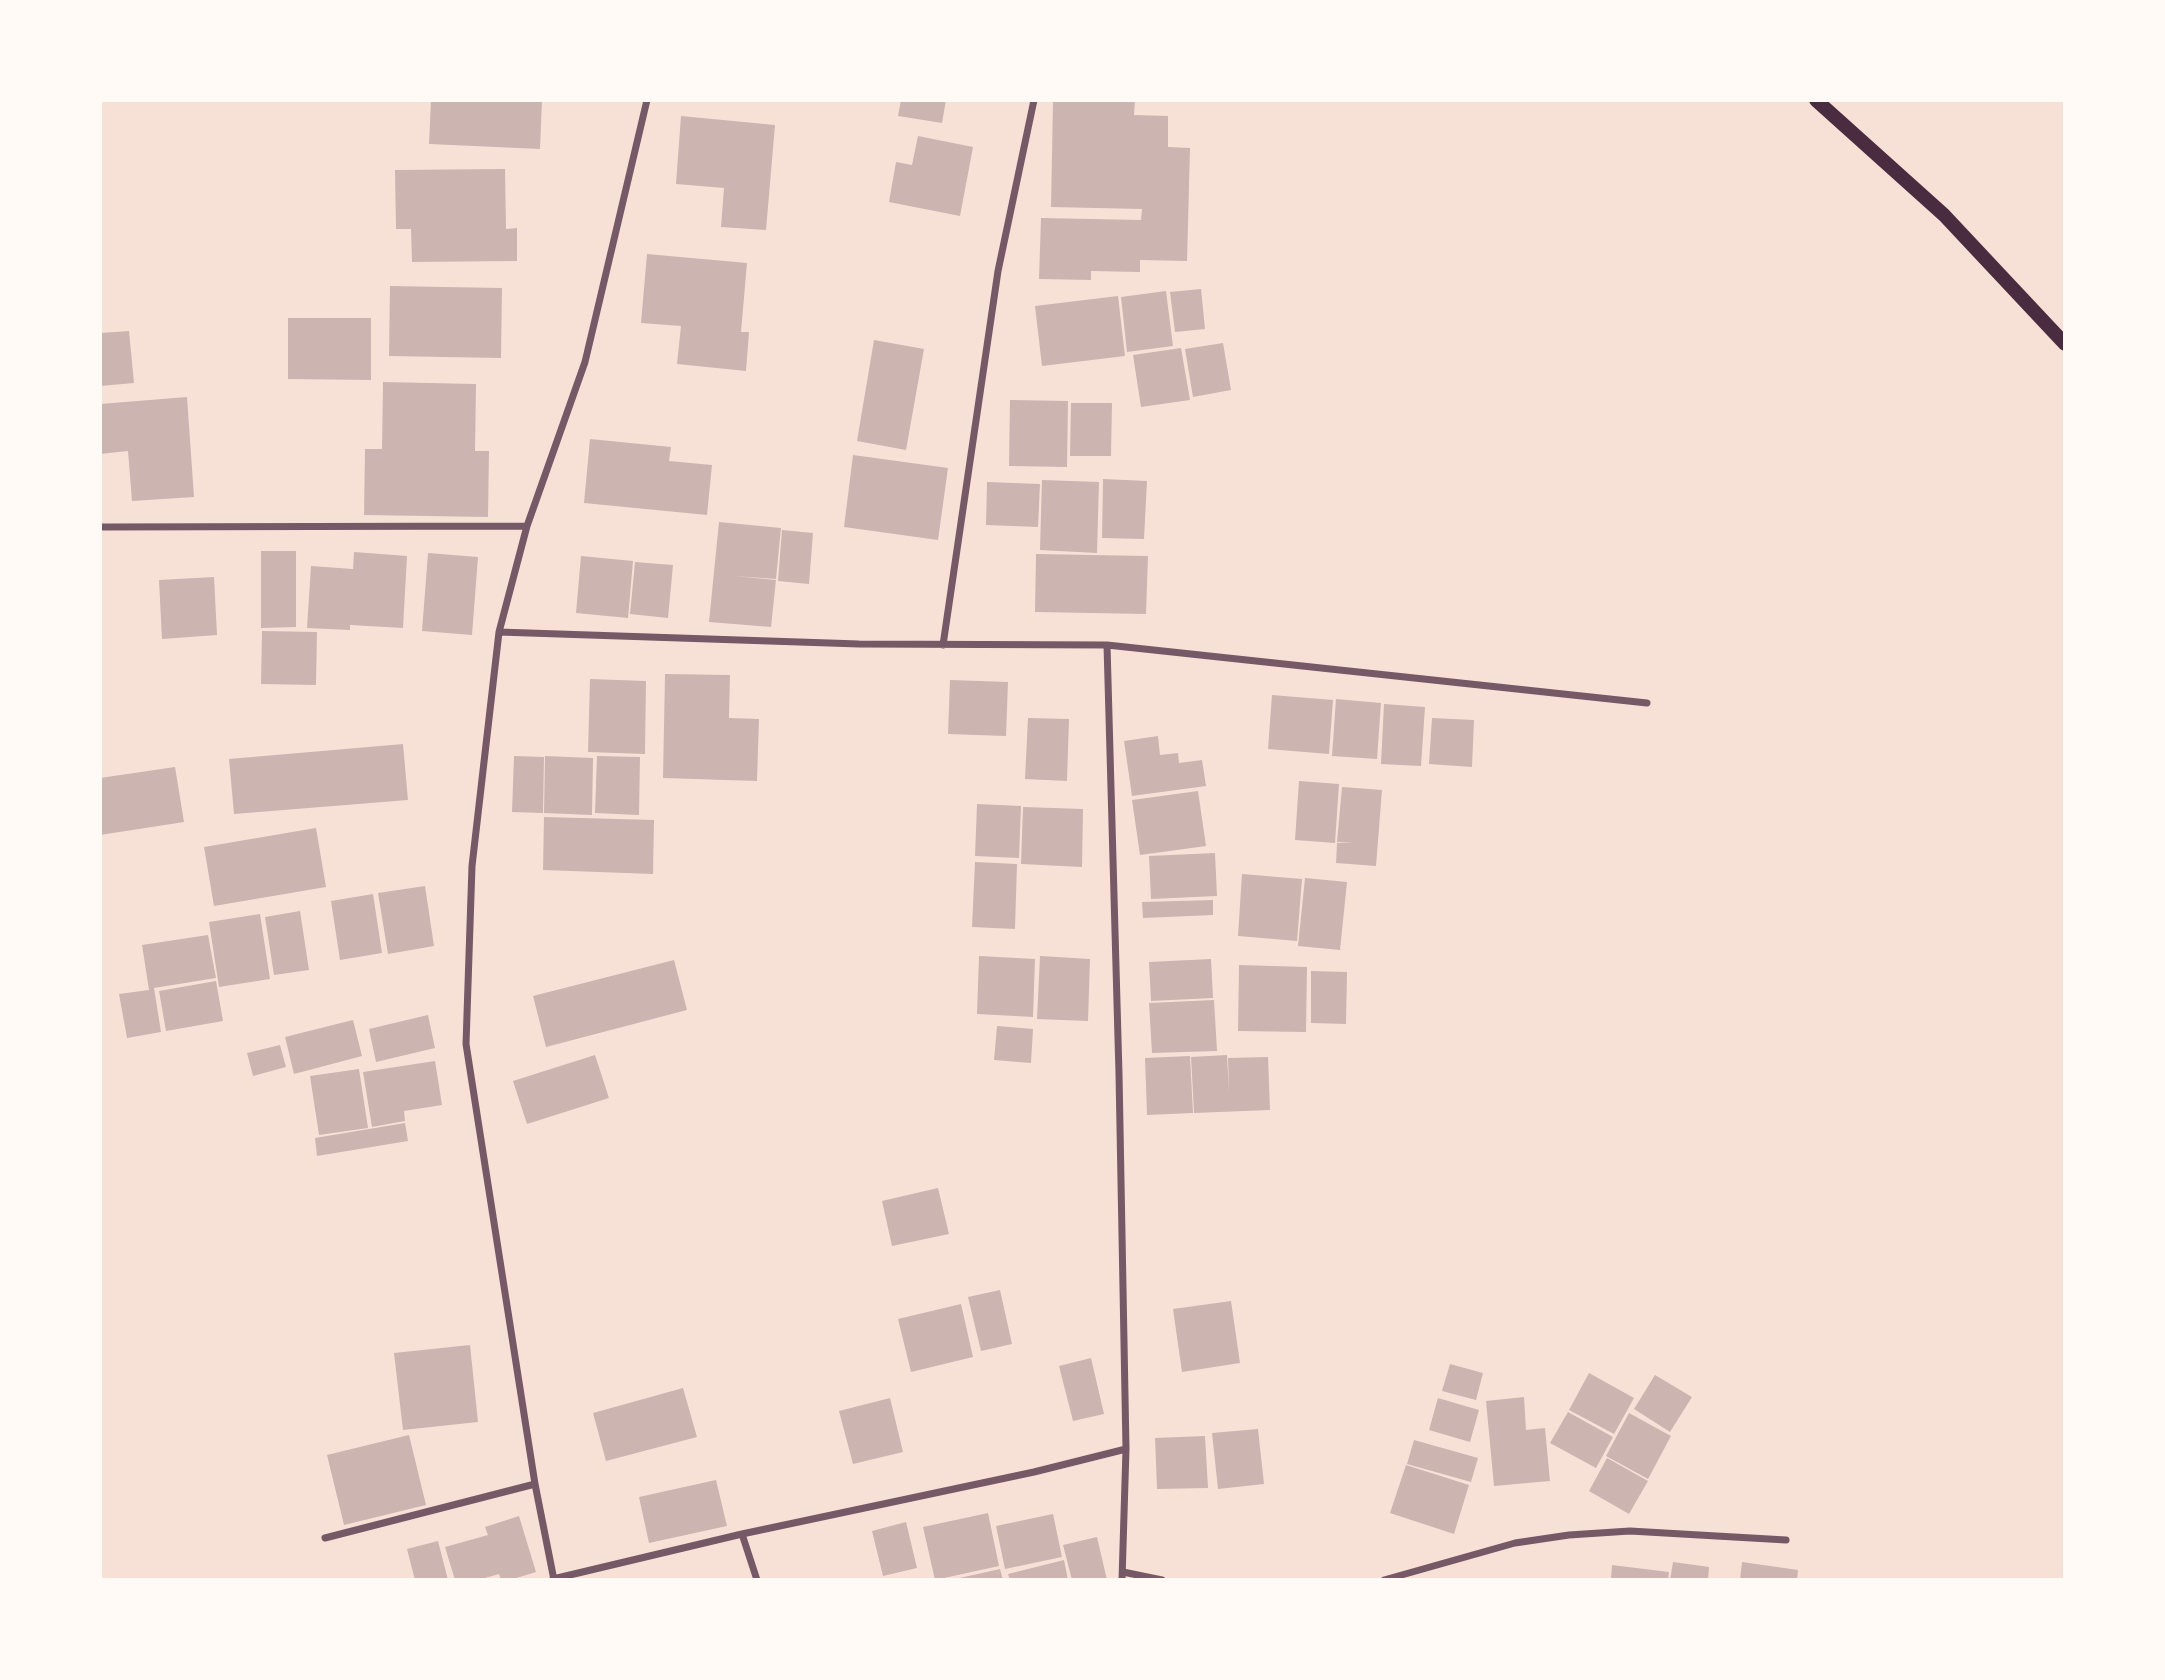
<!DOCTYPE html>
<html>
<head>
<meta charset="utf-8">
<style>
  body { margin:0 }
  #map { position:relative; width:2165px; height:1680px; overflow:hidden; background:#f7e1d7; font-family:Helvetica,sans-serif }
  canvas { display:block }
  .frame { position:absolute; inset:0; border:102px solid #fffaf5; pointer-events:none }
</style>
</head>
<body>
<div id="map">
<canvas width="2165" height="1680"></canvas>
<div class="frame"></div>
</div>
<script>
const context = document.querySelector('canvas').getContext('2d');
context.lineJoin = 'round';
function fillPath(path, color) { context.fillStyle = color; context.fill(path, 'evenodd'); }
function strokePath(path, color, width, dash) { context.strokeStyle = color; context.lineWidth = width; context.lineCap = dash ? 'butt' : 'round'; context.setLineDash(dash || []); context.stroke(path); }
fillPath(new Path2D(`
  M431,100H542L540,149L429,144Z
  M901,100H946L942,123L898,116Z
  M1053,100H1135L1134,115L1168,116V147L1190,148L1187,261L1140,260V272L1091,271V280L1039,279L1041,218L1141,220L1142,209L1051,207Z
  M681,116L775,125L766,230L721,227L724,188L676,184Z
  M918,136L973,147L960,216L889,202L896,162L912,165Z
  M505,169L506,229L517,228V261L412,262L411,229H396L395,170Z
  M647,254L747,263L741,332H749L746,371L677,364L681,326L641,323Z
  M390,286L502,288L501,358L389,356Z
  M1201,289L1205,329L1175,332L1170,292Z
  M1166,291L1173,346L1127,352L1121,297Z
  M1118,296L1125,356L1042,366L1035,306Z
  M288,318H371V380L288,379Z
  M129,331L134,383L100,386V333Z
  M874,340L924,349L906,450L857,441Z
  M1223,343L1231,390L1193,397L1185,349Z
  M1181,348L1190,400L1141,407L1133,355Z
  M383,382L476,384L475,451H489L488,517L364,515L365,449H382Z
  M187,397L194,497L132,501L128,451L100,454V404Z
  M1010,400L1068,401L1067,467L1009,466Z
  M1071,403H1112L1111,456H1070Z
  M590,439L671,447L669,461L712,465L707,515L584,503Z
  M853,455L948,468L938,540L844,527Z
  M1103,479L1147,481L1144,539L1102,538Z
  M1042,480L1099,482L1097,553L1040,550Z
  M987,482L1040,484L1038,527L986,525Z
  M719,522L781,528L776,579L734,576L776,580L771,627L709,622Z
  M782,530L813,533L809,584L778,581Z
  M261,551H296V627L261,628Z
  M354,552L407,556L403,628L350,625V630L307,628L311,566L353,569Z
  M428,553L478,557L472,635L422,631Z
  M1036,554L1148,556L1146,614L1035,612Z
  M581,556L633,561L628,618L576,613Z
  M635,562L673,565L668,618L630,614Z
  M214,577L217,635L162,639L159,580Z
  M262,631L317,632L316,685L261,684Z
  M665,674L730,675L729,718L759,719L757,781L663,778Z
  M590,679L646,681L645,754L588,752Z
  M950,680L1008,682L1006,736L948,734Z
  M1272,695L1333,700L1329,754L1268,749Z
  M1336,699L1381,703L1377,759L1332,756Z
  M1384,704L1425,707L1421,766L1381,764Z
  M1028,718L1069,719L1067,781L1025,779Z
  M1432,718L1474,720L1472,767L1429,764Z
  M1158,736L1160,755L1178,753L1179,763L1202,760L1206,786L1132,796L1124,741Z
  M403,744L408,800L234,814L229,759Z
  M514,756L544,757L543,813L512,812Z
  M545,756L593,758L592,815L544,813Z
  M597,756L640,757L639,815L595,813Z
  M175,767L184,822L100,835V778Z
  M1299,781L1339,784L1335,843L1295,840Z
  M1342,787L1382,790L1376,866L1336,863L1337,843H1354L1337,842Z
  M1198,791L1206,846L1140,855L1132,800Z
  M977,804L1021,806L1019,858L975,856Z
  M1023,807L1083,809L1082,867L1021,864Z
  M544,817L654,820L653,874L543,870Z
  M316,828L326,887L214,906L204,847Z
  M1215,853L1217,896L1151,899L1149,856Z
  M975,862L1017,864L1015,929L972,927Z
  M1242,874L1302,879L1297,941L1238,936Z
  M1305,878L1347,882L1340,950L1298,946Z
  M425,886L434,946L388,954L378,893Z
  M373,894L382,953L340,960L331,901Z
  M1213,900V915L1143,918L1142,902Z
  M300,911L309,970L274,975L265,917Z
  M260,914L270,979L219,987L209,922Z
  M208,935L216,978L154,988L161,1032L127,1038L119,994L149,990L142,945Z
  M979,956L1035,959L1033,1017L977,1014Z
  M1040,956L1090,959L1088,1021L1037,1019Z
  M1211,959L1213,998L1151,1001L1149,962Z
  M674,960L687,1010L546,1047L533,996Z
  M1239,965L1307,967L1306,1032L1238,1031Z
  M1311,971L1347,972L1346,1024L1311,1023Z
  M216,981L223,1021L166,1031L159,991Z
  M1214,1000L1217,1051L1152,1053L1149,1003Z
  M428,1015L435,1048L376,1062L369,1029Z
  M353,1020L362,1056L294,1074L285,1037Z
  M997,1026L1033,1029L1031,1063L994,1060Z
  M280,1045L286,1067L253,1076L247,1053Z
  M595,1055L609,1098L527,1124L513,1081Z
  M1227,1055L1229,1093L1228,1058L1268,1057L1270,1110L1194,1113L1191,1057Z
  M1190,1056L1193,1113L1147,1115L1145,1058Z
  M435,1061L442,1105L404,1111L405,1121L372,1127L363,1072Z
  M359,1069L368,1128L319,1135L310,1076Z
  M405,1123L408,1141L317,1156L315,1138Z
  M938,1188L949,1234L892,1246L882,1201Z
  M1000,1290L1012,1344L981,1351L968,1297Z
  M1231,1301L1240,1363L1182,1372L1173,1309Z
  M961,1304L973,1357L911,1372L898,1319Z
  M470,1345L478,1422L403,1430L394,1353Z
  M1091,1358L1104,1414L1073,1421L1059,1366Z
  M1450,1364L1483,1373L1476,1400L1442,1391Z
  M1589,1373L1634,1398L1614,1434L1569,1410Z
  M1655,1375L1692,1397L1670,1432L1634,1409Z
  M683,1388L697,1437L606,1461L593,1413Z
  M1524,1397L1526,1430L1545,1428L1550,1481L1494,1486L1486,1401Z
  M890,1398L903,1452L853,1464L839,1411Z
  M1438,1398L1479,1410L1470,1442L1429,1430Z
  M1568,1412L1613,1437L1596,1468L1550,1443Z
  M1629,1413L1671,1436L1648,1479L1606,1456Z
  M1258,1429L1264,1484L1218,1489L1212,1433Z
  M409,1435L426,1505L344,1525L327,1455Z
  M1205,1436L1208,1488L1157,1489L1155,1438Z
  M1414,1440L1478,1458L1471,1482L1407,1464Z
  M1607,1458L1648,1481L1629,1514L1589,1491Z
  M1406,1465L1469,1485L1454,1534L1390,1513Z
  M716,1480L727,1526L649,1543L639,1497Z
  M988,1513L999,1566L935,1580L923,1527Z
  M1053,1514L1062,1557L1005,1569L996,1526Z
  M519,1516L536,1572L510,1580H501L499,1574L478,1580H455L445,1547L488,1535L485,1527Z
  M906,1522L917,1568L883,1576L872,1531Z
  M1097,1537L1107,1580H1072L1063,1545Z
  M438,1541L448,1580H415L407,1549Z
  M1064,1560L1068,1580H1010L1008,1574Z
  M1673,1562L1709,1567L1708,1580H1670Z
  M1742,1562L1798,1570L1797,1580H1740Z
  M1612,1565L1669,1572L1668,1580H1611Z
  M1000,1569L1003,1580H955V1579Z`), '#ccb4b1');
strokePath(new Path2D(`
  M100,527L527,526
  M499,632L859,644L1107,645L1119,1074L1126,1449
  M943,645L998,271L1034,100
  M1107,645L1647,703
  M742,1534L757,1580
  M325,1538L535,1484
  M1123,1572L1162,1580
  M553,1579L742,1534L1034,1472L1126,1449L1122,1580
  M554,1580L535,1484L466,1044L472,866L499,632L527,526L585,362L647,100
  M1384,1580L1515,1543L1569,1535L1630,1531L1786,1540`), '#755966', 7);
strokePath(new Path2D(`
  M1816,100L1944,215L2065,344`), '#4a2c40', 14);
</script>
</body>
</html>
